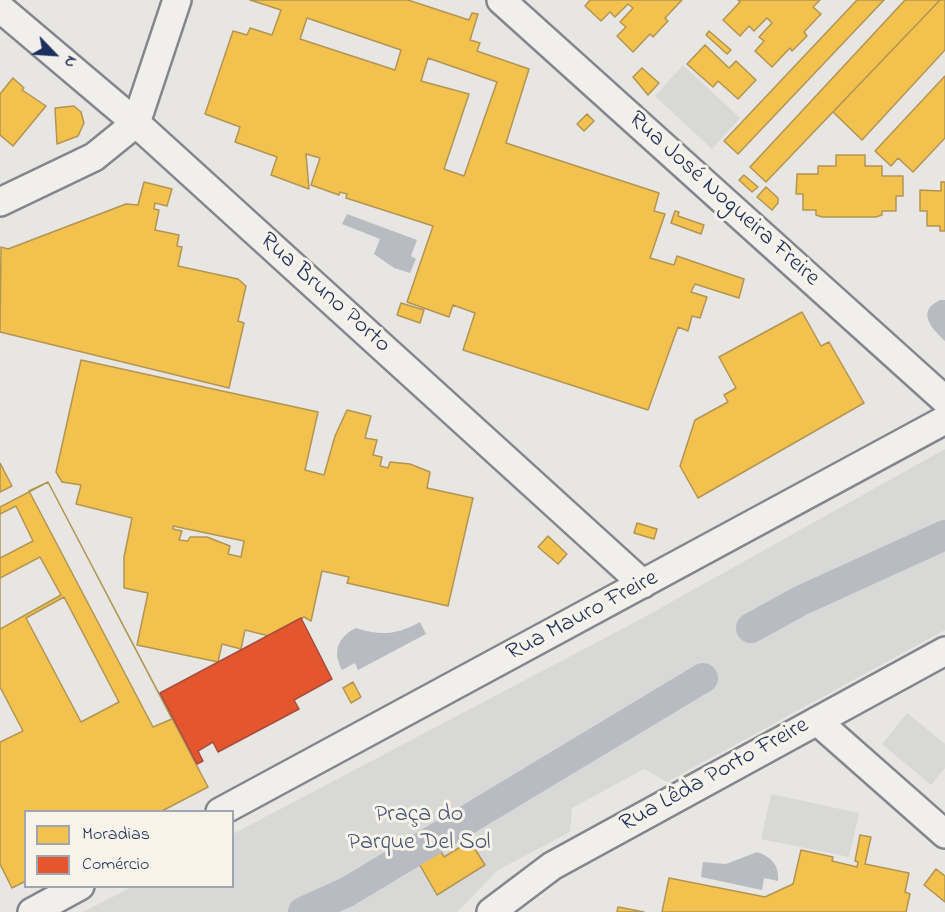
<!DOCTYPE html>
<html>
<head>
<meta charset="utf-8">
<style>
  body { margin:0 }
  #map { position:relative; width:945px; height:912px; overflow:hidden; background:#e8e6e2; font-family:"Indie Flower",sans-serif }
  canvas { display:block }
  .legend { position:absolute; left:24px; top:810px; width:210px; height:78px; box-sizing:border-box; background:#f7f3e8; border:2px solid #9fa5b1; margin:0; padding:8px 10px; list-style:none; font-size:18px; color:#1b2f5e }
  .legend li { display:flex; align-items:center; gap:12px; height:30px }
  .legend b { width:30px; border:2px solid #9fa5b1 }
  .north { position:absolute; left:24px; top:24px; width:60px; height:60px; -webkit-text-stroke:4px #f7f3e8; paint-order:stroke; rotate:115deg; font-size:16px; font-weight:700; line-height:24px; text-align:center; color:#1b2f5e }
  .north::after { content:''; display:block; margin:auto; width:21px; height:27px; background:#1b2f5e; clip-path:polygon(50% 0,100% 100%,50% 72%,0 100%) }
</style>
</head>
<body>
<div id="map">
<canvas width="945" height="912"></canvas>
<ul class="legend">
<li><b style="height:16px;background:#f2c14e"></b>Moradias</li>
<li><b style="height:16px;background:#e4572e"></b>Comércio</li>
</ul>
<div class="north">N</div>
</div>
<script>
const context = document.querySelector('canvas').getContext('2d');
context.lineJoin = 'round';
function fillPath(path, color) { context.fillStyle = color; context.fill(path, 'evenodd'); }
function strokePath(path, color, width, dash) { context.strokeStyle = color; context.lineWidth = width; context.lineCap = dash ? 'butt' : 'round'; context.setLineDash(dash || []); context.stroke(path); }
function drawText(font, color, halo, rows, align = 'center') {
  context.font = font + ' "Indie Flower",sans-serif'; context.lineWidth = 6; context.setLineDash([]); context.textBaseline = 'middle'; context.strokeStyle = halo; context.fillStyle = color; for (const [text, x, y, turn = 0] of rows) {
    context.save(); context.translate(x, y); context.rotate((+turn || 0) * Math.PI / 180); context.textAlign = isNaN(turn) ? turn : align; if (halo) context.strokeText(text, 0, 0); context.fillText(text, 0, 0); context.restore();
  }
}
fillPath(new Path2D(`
  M683,65L740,118L712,149L655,96Z
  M945,449V630L667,782L644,769L572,808L570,832L498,870L457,912H83L132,887L232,886L233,834L641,619Z
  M907,713L945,744V768L931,785L882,744Z
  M771,794L859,813L849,857L761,839Z`), '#d8d8d6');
fillPath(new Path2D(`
  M347,214L417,240L411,256L416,259L410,273L394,268L374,254L380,239L342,224Z
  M940,300H945V341C931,328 916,311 940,300Z
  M420,622L426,634L358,670L355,663L342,670C332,651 338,637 356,628C381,636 396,635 420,622Z
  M757,852C772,857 779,865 778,881L764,878L762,890L701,877L703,862L726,864Z`), '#b8bbc2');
const homes = new Path2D(`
  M250,0H408L469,20L472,13L478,14L470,40L480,43L477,51L529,69L506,143L659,193L654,211L665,214L650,258L674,265L677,256L744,279L739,298L695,284L691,292L707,297L700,318L692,316L688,331L678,327L648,410L463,350L475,313L453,305L449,317L407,302L433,226L346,198L347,194L340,192L339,195L311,185L320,158L306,154L309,189L271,175L277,157L235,142L240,127L205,114L233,31L247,35L250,28L272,35L281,10ZM307,18L401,50L395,70L300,39ZM428,58L497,82L464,176L444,169L469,94L421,81Z
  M590,0H682L665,18L668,21L653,37L650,34L633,52L617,36L626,27L620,22L633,8L628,4L615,17L610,12L601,21L585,6Z
  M738,0H820L813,7L821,14L804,32L807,36L792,51L790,48L772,67L755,51L764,41L759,37L772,23L767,18L754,31L749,26L740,36L723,20L740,2Z
  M857,0H884L738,154L724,141Z
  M905,0H940L766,182L750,167Z
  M940,0H945V50L862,140L833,112Z
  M709,31L731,50L727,54L706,35Z
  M705,45L729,68L736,61L756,80L738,99L718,81L713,87L687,64Z
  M642,68L659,83L648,95L633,77Z
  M945,76V138L913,172L898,158L891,166L875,151Z
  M13,78L24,88L22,90L46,106L13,146L0,135V94Z
  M74,106L81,112L84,123L78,136L57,144L55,108Z
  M587,114L594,121L584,131L577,124Z
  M836,155H865V166H882V176H903V196H896V211H882V215L876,217H822L816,215V210H803V194H796L797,174H818V166H836Z
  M744,175L758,187L752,192L739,180Z
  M144,182L172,189L167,206L155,203L154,209L159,210L155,230L179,235L177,246L182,247L178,266L238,279L246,286L238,321L244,323L229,388L0,332L1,247L8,249L126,204L138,205Z
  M941,182H945V231H940V226H927V211H920V190L941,191Z
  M766,187L778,198V203L772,210L757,197Z
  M675,211L679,212L678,216L704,225L701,234L671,223Z
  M401,303L424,310L420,323L397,315Z
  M802,312L821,346L829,342L864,403L698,498L680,466L695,420L728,402L724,395L736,388L719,357Z
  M81,360L318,412L305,470L324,475L335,436L347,410L371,416L365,438L377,440L373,455L382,457L380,466L388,468L390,462L410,464L430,472L427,488L473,498L448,606L347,583L349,577L322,571L311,621L304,617L269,636L245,630L241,649L222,644L218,662L137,645L148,593L124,588V557L132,518L76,504L81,485L62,482L56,472ZM173,526L244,541L241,557L228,554L230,546L207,537H190L188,541L179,540L182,531L173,529Z
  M0,463L12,486L0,492Z
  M48,482L208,787L160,812H26V881L12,888L0,864V742L23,731L0,687V507Z
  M48,482L172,719L153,727L29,491Z
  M16,506L33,541L0,558V514Z
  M637,523L657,529L654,539L634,533Z
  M548,536L567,554L558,564L538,547Z
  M40,557L61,595L0,629V578Z
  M64,597L119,702L81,722L26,618Z
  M353,682L361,697L351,703L343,688Z
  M860,835L871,837L865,864L909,873L905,892L910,894L906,912H662L669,878L765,897L793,884L801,850L833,857L832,861L857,867L858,862L855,861Z
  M470,841L485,865L437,895L417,860L438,847L444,857Z
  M936,869L945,876V902L924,885Z
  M618,907L644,912H617Z`);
fillPath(homes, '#f2c14e');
strokePath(homes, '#b29553', 1.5);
const shops = new Path2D(`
  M301,618L332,679L294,700L299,709L218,752L213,742L198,751L203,761L197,764L160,693Z`);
fillPath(shops, '#e4572e');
strokePath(shops, '#a84b3c', 1.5);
strokePath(new Path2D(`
  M751,628L800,601L945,535
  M303,912L347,892L703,678`), '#b8bbc2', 30);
const minor = new Path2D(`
  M501,0L945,400
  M0,8L136,123L643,584
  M136,123L177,0
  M0,202L94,157L136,123
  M817,721L945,834
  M220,812L945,420
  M32,912L80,886
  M491,912L552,866L945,651`);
strokePath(minor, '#83868d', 32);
strokePath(minor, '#f0efeb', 27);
drawText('24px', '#1b2f5e', '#f7f3e8', [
  ["Rua José Nogueira Freire",723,200,42],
  ["Rua Bruno Porto",324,294,42],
  ["Rua Mauro Freire",583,617,-28],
  ["Rua Lêda Porto Freire",715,776,-29]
]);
drawText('24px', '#47567a', '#f7f3e8', [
  ["Praça do",419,816],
  ["Parque Del Sol",419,844]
]);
</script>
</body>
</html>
